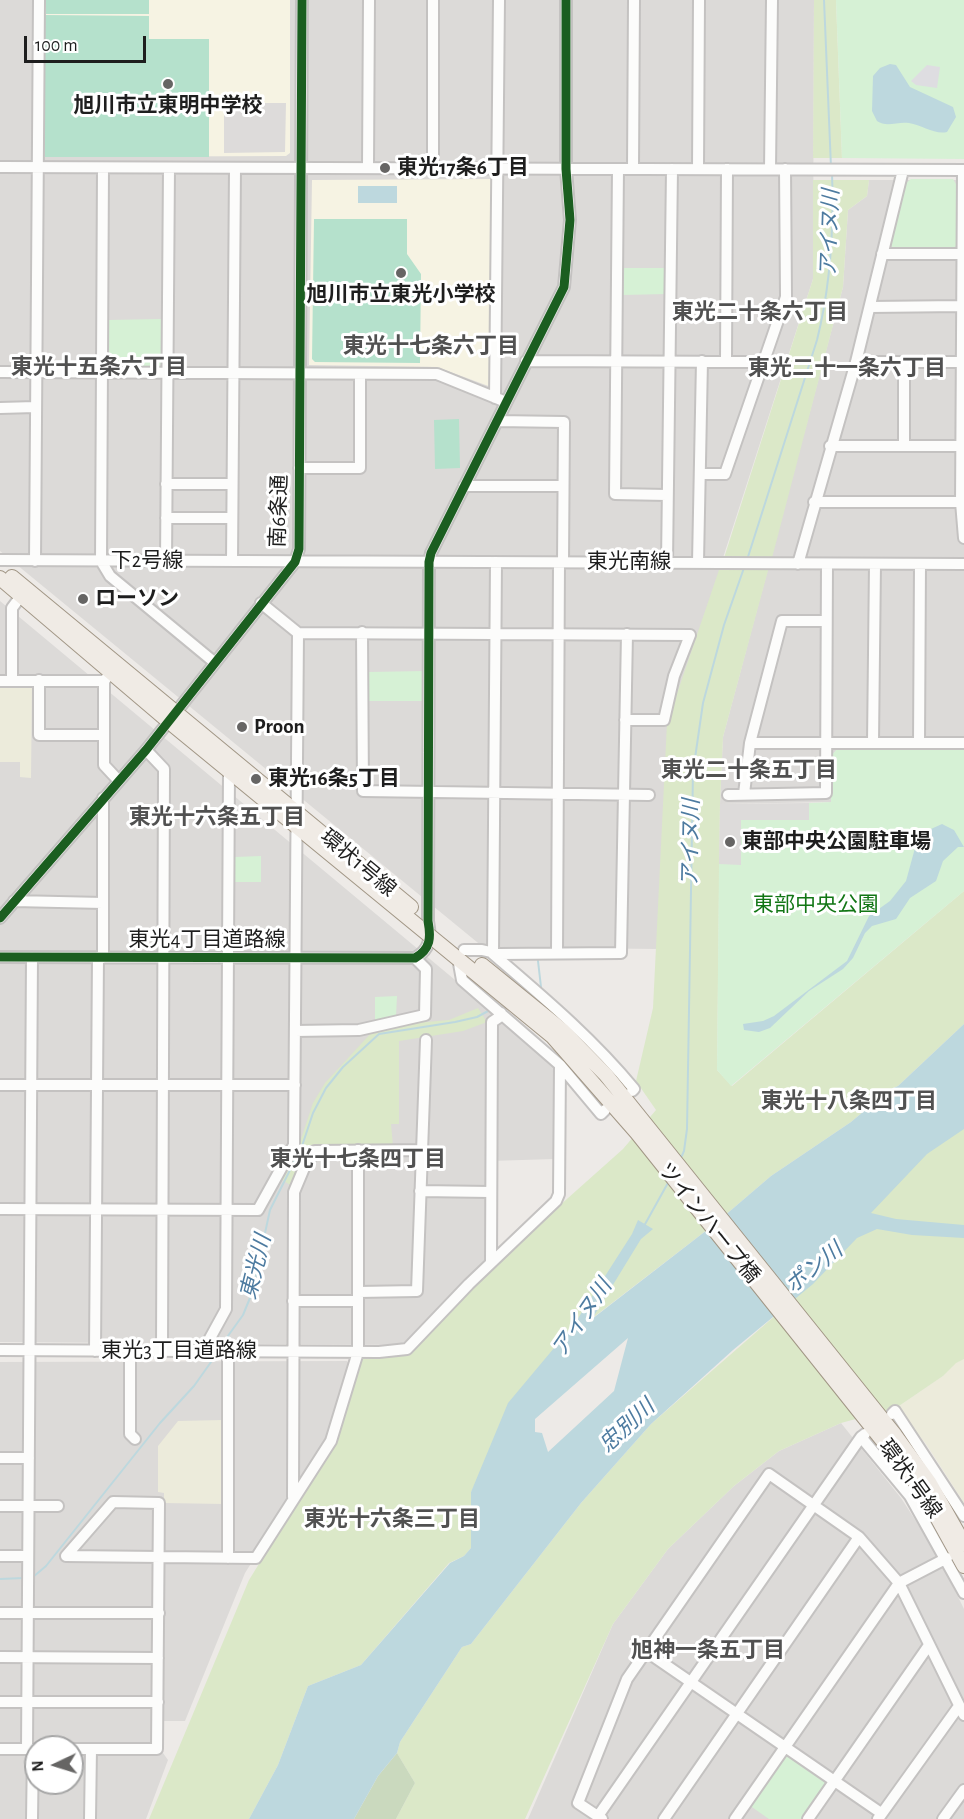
<!DOCTYPE html>
<html>
<head>
<meta charset="utf-8">
<style>
  body { margin:0 }
  #map { position:relative; width:964px; height:1819px; overflow:hidden; background:#edeae7; font-family:"Alegreya Sans",sans-serif }
  canvas { display:block }
  .north { position:absolute; left:24px; top:1735px; width:60px; height:60px; box-sizing:border-box; background:#fff; border:2px solid #a5a5a5; border-radius:50%; rotate:266deg; font-size:16px; font-weight:700; line-height:24px; text-align:center; color:#1e1e1e }
  .north::after { content:''; display:block; margin:auto; width:21px; height:27px; background:#666564; clip-path:polygon(50% 0,100% 100%,50% 72%,0 100%) }
  .scale { position:absolute; left:24px; top:36px; width:122px; height:27px; box-sizing:border-box; border:3px solid #1e1e1e; border-top:0; padding-left:8px; font-size:18px; line-height:21px; white-space:nowrap; color:#1e1e1e; -webkit-text-stroke:4px #fff; paint-order:stroke }
</style>
</head>
<body>
<div id="map">
<canvas width="964" height="1819"></canvas>
<div class="north">N</div>
<div class="scale">100 m</div>
</div>
<script>
const context = document.querySelector('canvas').getContext('2d');
context.lineJoin = 'round';
function fillPath(path, color) { context.fillStyle = color; context.fill(path, 'evenodd'); }
function strokePath(path, color, width, dash) { context.strokeStyle = color; context.lineWidth = width; context.lineCap = dash ? 'butt' : 'round'; context.setLineDash(dash || []); context.stroke(path); }
function drawText(font, color, halo, rows, align = 'center') {
  context.font = font + ' "Alegreya Sans","Noto Sans JP",sans-serif'; context.lineWidth = 6; context.setLineDash([]); context.textBaseline = 'middle'; context.strokeStyle = halo; context.fillStyle = color; for (const [text, x, y, turn = 0] of rows) {
    context.save(); context.translate(x, y); context.rotate((+turn || 0) * Math.PI / 180); context.textAlign = isNaN(turn) ? turn : align; if (halo) context.strokeText(text, 0, 0); context.fillText(text, 0, 0); context.restore();
  }
}
fillPath(new Path2D(`
  M0,0H814L813,279L720,567L657,949L483,947L0,551Z
  M869,180H964V750L838,748L831,757V802L720,804L723,737L843,287L848,210L867,196Z
  M0,601L556,1064L555,1159L489,1161L488,1262L405,1345L0,1342Z
  M347,1361L350,1366L327,1443L245,1573L185,1721H154L153,1754L163,1753L168,1760L146,1819H0V1362ZM36,1747H72V1783H36Z
  M841,1423L901,1498L936,1552L964,1609V1819H528L613,1624L668,1549L734,1486L779,1451Z`), '#dcdad8');
fillPath(new Path2D(`
  M45,0H290V153L286,156L45,157Z
  M493,179L491,387L437,367L309,365L312,180Z`), '#f6f3e3');
fillPath(new Path2D(`
  M0,685H32L31,778L20,777V762H0Z
  M964,1359V1503L926,1444L896,1408L943,1376L956,1362Z
  M223,1420L224,1504L164,1503V1493L158,1492V1446L178,1421Z`), '#ecebdb');
fillPath(new Path2D(`
  M814,0H836L842,158H813Z
  M813,180H869L867,196L848,210L843,287L772,558H724L813,279Z
  M720,567H769L723,737L720,804L717,1070L732,1086L964,891V1024L898,1086L889,1090L851,1122L771,1176L716,1223L590,1320L471,1492V1548L464,1556L449,1563L361,1665L308,1686L278,1765L249,1819H149L249,1580L333,1444L361,1359L405,1355L494,1264L623,1149L656,1110L636,1081L653,1008L667,723Z
  M478,1008L487,1022L463,1031L399,1041V1124H391L393,1146L308,1145L290,1185L281,1179L302,1136L313,1103L325,1083L372,1032L415,1023L449,1020Z
  M964,1118V1359L956,1363L943,1376L896,1408L841,1423L779,1451L734,1486L668,1549L613,1624L525,1819H396L415,1783L397,1753L400,1742L462,1647L471,1644L581,1503L651,1424L785,1307L740,1251Z`), '#dbe8c8');
fillPath(new Path2D(`
  M397,1753L415,1783L396,1819H354L378,1776Z`), '#cad9be');
fillPath(new Path2D(`
  M836,0H964V159L842,158Z
  M911,179H953L956,184V246L952,249H893L890,243L906,183Z
  M623,268H666V294L623,295Z
  M161,319V363L159,368H108V320Z
  M425,671V701H368V672Z
  M838,748L964,750V891L731,1086L717,1070L719,864H741V820H809V803L831,802V756Z
  M261,856V882H235V857Z
  M397,996L396,1016L375,1021V997Z
  M785,1747L834,1780L808,1819H769L746,1803Z`), '#d6f1d5');
fillPath(new Path2D(`
  M46,0H149V14H46Z
  M45,15L149,16V39H209V157H45Z
  M314,219H407V254L421,274L420,363L315,362L312,359Z
  M459,419L460,468L435,469L434,420Z`), '#b5e1cc');
fillPath(new Path2D(`
  M224,103H286L285,152L224,153Z
  M809,803V820H741V865L719,864L720,804Z`), '#dddbda');
fillPath(new Path2D(`
  M927,65L940,67L937,88L916,85L911,81Z`), '#dedde1');
fillPath(new Path2D(`
  M890,64L896,65L910,87L953,107L956,117L947,132C935,135 922,125 909,123C898,121 887,128 877,121L872,111L873,76L880,68Z
  M358,186H397V203H358Z
  M942,824L954,830L964,847H958L943,861L936,881L910,898L896,919L872,926L865,933L853,958L843,969L809,991L770,1028L759,1032L744,1030L743,1024L763,1021L774,1016L847,961L869,916L890,901L906,881L915,848L931,829Z
  M964,1024V1129L927,1154L871,1213L896,1219L964,1225V1238L912,1235L877,1229L857,1238L813,1284L733,1350L651,1424L581,1503L471,1644L462,1647L400,1742L397,1753L378,1776L354,1819H249L278,1765L308,1686L361,1665L450,1563L464,1556L471,1548V1492L508,1403L575,1323L632,1234L638,1220L653,1229L641,1239L592,1319L716,1223L771,1176L851,1122L889,1090L898,1086ZM628,1338L614,1391L548,1452L542,1433L535,1432V1419Z`), '#bdd8de');
strokePath(new Path2D(`
  M824,0L831,167
  M747,560L817,340C831,284 834,230 832,173
  M685,814L692,815
  M538,961L541,987
  M680,1160L684,1151L687,1129L693,772L703,703L724,625L745,565
  M644,1226L669,1181
  M220,1347L243,1315L252,1293L270,1210L302,1146L313,1113L326,1088L343,1067L379,1034L455,1022L477,1017L490,1010
  M33,1577L46,1566L160,1423L194,1386L216,1355
  M0,1579L24,1578`), '#bdd8de', 2);
const minor = new Path2D(`
  M0,167L964,170
  M368,167L369,0
  M103,168L101,561L110,576L214,662
  M433,168V0
  M618,169L615,494L667,495
  M633,169L634,0
  M698,169L699,0
  M770,169L772,0
  M963,170L961,502L964,538
  M882,254H963
  M870,307L962,306
  M526,361L763,362
  M726,361L727,169
  M856,362H964
  M904,363V446
  M0,372L437,374L506,402
  M495,398L499,0
  M0,408L35,407
  M497,421L564,422L563,562
  M830,446H962
  M299,468H360V374
  M700,474H725L786,297L785,169
  M166,484H232
  M464,486H563
  M814,502H964
  M166,518H232
  M0,560L964,564
  M35,561L39,0
  M166,561L169,168
  M232,561L235,168
  M667,562L672,169
  M698,562L702,361
  M798,564L856,362L903,170
  M261,603L298,633L690,635L674,676L664,720H625
  M362,632L363,791L649,795
  M115,668L104,681V765L118,780
  M12,680V608L21,596
  M39,680V735H104
  M0,681H104
  M873,742L875,564
  M750,743H964
  M919,743L920,564
  M146,750L164,769L162,1351
  M744,794L750,743L782,621H826
  M728,795L826,793L827,564
  M103,798V958
  M14,901L103,903
  M0,918L146,750L295,562L299,549L302,0
  M464,950H482L499,954L621,953L627,634
  M557,953L559,563
  M493,954L496,562
  M493,954C543,997 592,1038 634,1089L632,1091
  M0,957L415,958C431,949 431,937 428,921L429,562L431,553L564,287L570,220L566,169V0
  M458,958L462,980L560,1065L601,1114L605,1110
  M295,1031L359,1030L425,1015L426,969L415,958
  M0,1085H295
  M420,1191L490,1192
  M0,1209L258,1210L294,1145L298,633
  M491,1263L492,1022L501,1016V1013
  M358,1292L417,1291L426,1040
  M293,1301H358
  M0,1350L379,1352L407,1349L469,1284L556,1201L559,1194L560,1065
  M95,1351L98,957
  M130,1351V1434L135,1439
  M203,1351L226,1309L229,770L232,767
  M892,1414L895,1411L964,1516
  M865,1434L861,1437L910,1496L964,1593
  M0,1458H29
  M293,1497L294,1192L304,1168L315,1151L424,1150
  M0,1506H58
  M0,1556H27
  M66,1556L256,1558L331,1441L358,1352V1150
  M66,1556L113,1502L159,1503L157,1749H72
  M228,1558V1351
  M0,1613H159
  M647,1652L881,1813
  M0,1657L158,1658
  M0,1702H158
  M0,1749H33
  M27,1749L32,957
  M598,1816L861,1437
  M32,1819L33,1749
  M90,1819L91,1749
  M602,1819L578,1803L627,1679L769,1474L859,1537L899,1583L964,1715
  M664,1819L859,1537
  M735,1819L899,1583L947,1558
  M808,1819L929,1645
  M878,1819L959,1706
  M943,1819L964,1790`);
const major = new Path2D(`
  M12,577L411,907
  M0,578L168,721L552,1036L637,1133L922,1490L964,1566
  M482,965L562,1030L606,1075L895,1435L929,1482L964,1544`);
strokePath(minor, '#c4c2c1', 14);
strokePath(major, '#a19685', 16);
strokePath(minor, '#fcfcfb', 10);
strokePath(major, '#f0ebe5', 14);
strokePath(new Path2D(`
  M0,918L146,750L295,562L299,549L302,0
  M0,957L415,958C431,949 431,937 428,921L429,562L431,553L564,287L570,220L566,169V0`), '#1b5e20', 9);
for (const [x, y, r, color] of [
  [168,84,6,"#666564"],
  [385,168,6,"#666564"],
  [401,273,6,"#666564"],
  [83,599,6,"#666564"],
  [242,727,6,"#666564"],
  [256,779,6,"#666564"],
  [730,842,6,"#666564"]
]) { const dot = new Path2D(); dot.arc(x, y, r, 0, 2 * Math.PI); context.fillStyle = color; context.fill(dot); strokePath(dot, '#fff', 2); }
drawText('bold 21px', '#1e1e1e', '#fff', [
  ["旭川市立東明中学校",168,106,"center"],
  ["東光17条6丁目",397,168],
  ["旭川市立東光小学校",401,295,"center"],
  ["ローソン",95,599],
  ["Proon",254,727],
  ["東光16条5丁目",268,779],
  ["東部中央公園駐車場",742,842]
], 'left');
drawText('21px', '#1e1e1e', '#fff', [
  ["南6条通",279,511,-88],
  ["下2号線",147,561],
  ["東光南線",629,562],
  ["環状1号線",358,863,40],
  ["東光4丁目道路線",207,940],
  ["ツインハープ橋",709,1223,51],
  ["東光3丁目道路線",179,1351],
  ["環状1号線",910,1479,54]
]);
drawText('21px', '#127615', '#fff', [
  ["東部中央公園",816,905]
]);
drawText('italic 22px', '#4d7ba0', '#fff', [
  ["アイヌ川",830,233,-88],
  ["アイヌ川",691,843,-89],
  ["東光川",256,1267,-76],
  ["ポン川",814,1268,-39],
  ["アイヌ川",582,1318,-56],
  ["忠別川",627,1426,-43]
]);
drawText('bold 22px', '#515151', '#fff', [
  ["東光二十条六丁目",760,312],
  ["東光十七条六丁目",431,346],
  ["東光十五条六丁目",99,367],
  ["東光二十一条六丁目",847,368],
  ["東光二十条五丁目",749,770],
  ["東光十六条五丁目",217,817],
  ["東光十八条四丁目",849,1101],
  ["東光十七条四丁目",358,1159],
  ["東光十六条三丁目",392,1519],
  ["旭神一条五丁目",708,1650]
]);
</script>
</body>
</html>
